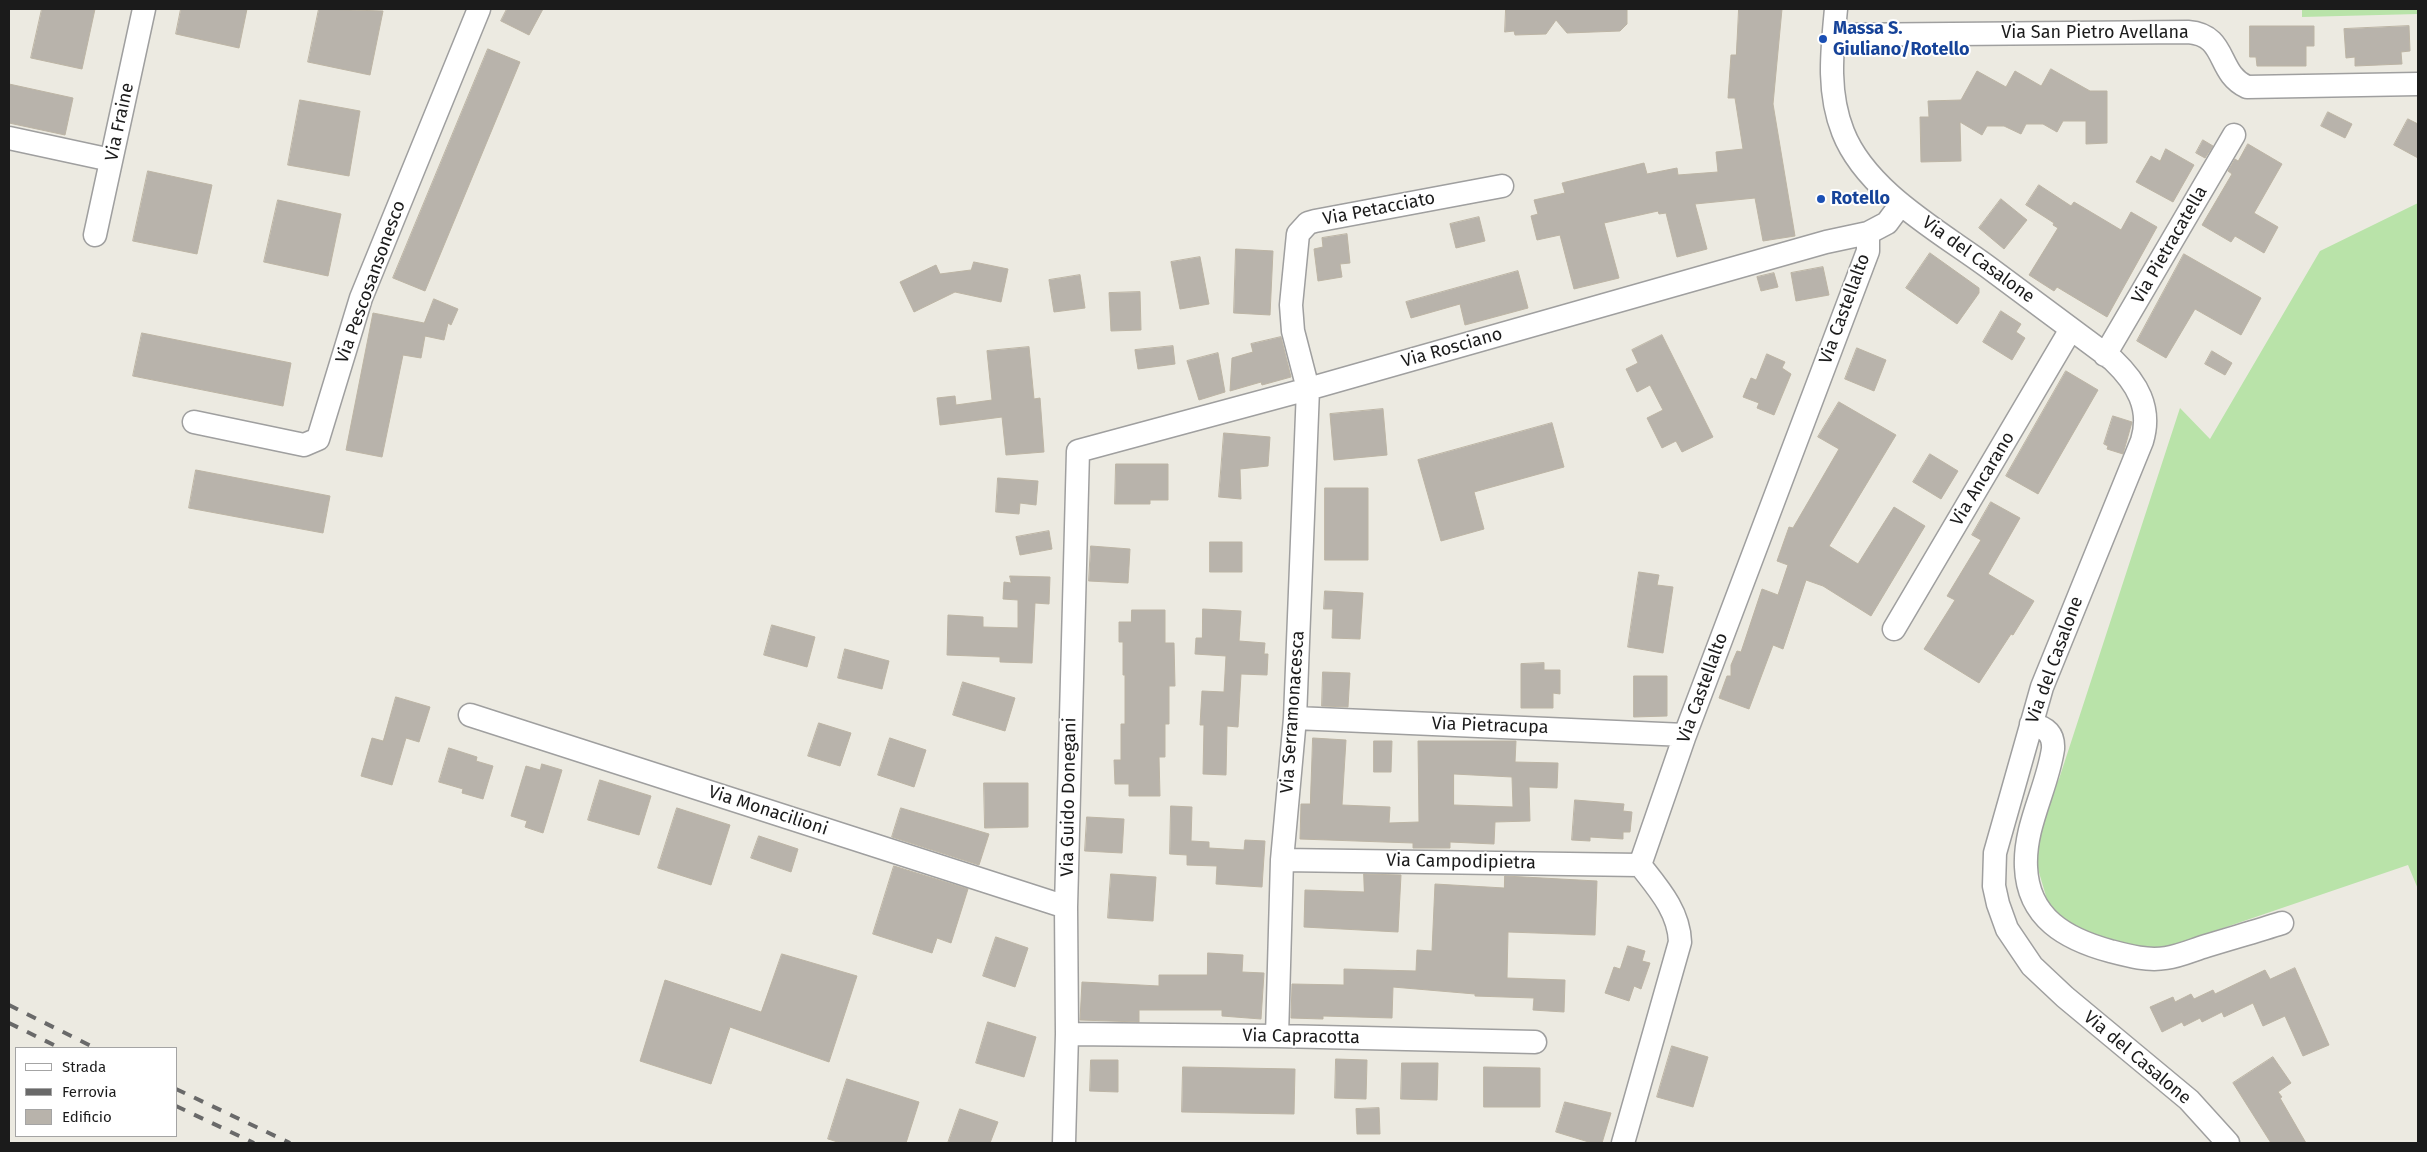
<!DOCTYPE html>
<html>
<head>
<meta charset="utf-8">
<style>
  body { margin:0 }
  #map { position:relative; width:2427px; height:1152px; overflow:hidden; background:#eceae1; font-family:"Fira Sans",sans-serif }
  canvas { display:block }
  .frame { position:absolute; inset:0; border:10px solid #1b1b1b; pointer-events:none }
  .legend { position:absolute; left:15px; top:1047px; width:162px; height:90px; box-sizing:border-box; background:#fff; border:1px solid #a4a4a4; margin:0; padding:6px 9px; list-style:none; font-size:15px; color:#1b1b1b }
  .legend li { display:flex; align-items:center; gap:10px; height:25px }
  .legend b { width:25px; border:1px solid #a4a4a4 }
</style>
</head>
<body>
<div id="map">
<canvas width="2427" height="1152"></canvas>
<div class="frame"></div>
<ul class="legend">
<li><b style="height:6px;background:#fff"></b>Strada</li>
<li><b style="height:6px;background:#696969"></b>Ferrovia</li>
<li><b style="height:14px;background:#b8b3ab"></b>Edificio</li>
</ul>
</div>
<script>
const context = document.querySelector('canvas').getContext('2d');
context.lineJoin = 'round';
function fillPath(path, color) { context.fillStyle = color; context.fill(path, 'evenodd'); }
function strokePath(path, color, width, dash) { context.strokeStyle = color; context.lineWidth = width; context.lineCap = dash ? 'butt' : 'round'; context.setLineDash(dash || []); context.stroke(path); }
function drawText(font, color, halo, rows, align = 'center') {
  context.font = font + ' "Fira Sans",sans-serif'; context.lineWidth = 4; context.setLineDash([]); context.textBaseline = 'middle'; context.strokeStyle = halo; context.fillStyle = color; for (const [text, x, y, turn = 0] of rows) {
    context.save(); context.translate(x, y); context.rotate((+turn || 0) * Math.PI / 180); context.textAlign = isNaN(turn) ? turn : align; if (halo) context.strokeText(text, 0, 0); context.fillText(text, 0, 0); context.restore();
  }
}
fillPath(new Path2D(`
  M2302,9H2418V14L2302,17Z
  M2418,203V889L2408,865L2150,953L2053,920L2028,835L2059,779L2180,408L2210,439L2320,251Z`), '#b9e3a9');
const building = new Path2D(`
  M42,9H95L82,69L31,58Z
  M181,9H247L239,48L176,34Z
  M319,9L383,11L370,75L308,62Z
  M507,9H543L529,35L501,21Z
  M1506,9H1627V24L1620,31L1567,33L1556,20L1546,34L1515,35L1514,31L1505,32Z
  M1739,9H1782L1773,104L1795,236L1763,241L1755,198L1695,204L1707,249L1677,257L1666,213L1659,214L1658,211L1604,223L1619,278L1574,289L1560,235L1537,240L1531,216L1538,214L1534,200L1565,193L1562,183L1644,163L1647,174L1677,168L1678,175L1718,172L1716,152L1743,149L1735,98H1728L1731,55H1736Z
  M2250,26H2314V46H2306V66H2257L2256,57H2250Z
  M2409,26L2410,51L2401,52L2402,64L2355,66V57L2346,58L2344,29Z
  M488,49L520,62L425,291L393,278Z
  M2051,69L2090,91H2107V143L2086,144V121H2063L2057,132L2043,124H2026L2021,134L2004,126H1987L1982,135L1960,122L1961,161L1921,162L1920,117H1929L1928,101L1961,100L1977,71L2006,87L2015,71L2041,86Z
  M9,84L73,98L65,135L9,123Z
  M300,100L360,111L349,176L288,165Z
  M2328,112L2352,124L2345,138L2321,126Z
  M2408,119L2418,124V158L2394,145Z
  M2203,140L2213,146L2205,158L2196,153Z
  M2248,144L2282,164L2254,213L2278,227L2264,253L2235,236L2231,242L2202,225L2232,174L2228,171L2235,159L2238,161Z
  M2166,149L2194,165L2173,202L2136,182L2151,156L2160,161Z
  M148,171L212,185L197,254L133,241Z
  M2039,185L2071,206L2074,202L2121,230L2131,212L2157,227L2107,317L2057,287L2054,291L2029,275L2058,228L2053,225L2054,223L2026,205Z
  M2001,199L2027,220L2004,249L1979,228Z
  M278,200L341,214L328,276L264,262Z
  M1479,217L1485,241L1456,248L1450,224Z
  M1347,234L1350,263L1340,264L1342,277L1318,281L1314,249L1323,247L1322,238Z
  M1236,249L1273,251L1270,315L1234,313Z
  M1930,253L1979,288V293L1957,324L1906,288Z
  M2184,254L2261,298L2241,335L2195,309L2166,358L2137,341Z
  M1200,257L1209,304L1180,309L1171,262Z
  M974,262L1008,269L1001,302L955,292L914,312L900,282L936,265L940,274L971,270Z
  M1823,267L1829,295L1796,301L1791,273Z
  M1518,271L1528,308L1465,325L1460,304L1411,318L1406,302Z
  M1774,273L1778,287L1761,291L1757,277Z
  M1080,275L1085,308L1054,312L1049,280Z
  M1140,292L1141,330L1111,331L1109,293Z
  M434,299L458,309L451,325L448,323L444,340L425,336L421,358L403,355L382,457L346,450L373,313L424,323Z
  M2001,311L2021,324L2016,332L2025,338L2012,360L1983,342Z
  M142,333L291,363L283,406L133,376Z
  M1662,335L1713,437L1682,452L1676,441L1662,448L1647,418L1663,410L1650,385L1637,392L1626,369L1638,363L1632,350Z
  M1281,337L1291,377L1262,385L1261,382L1230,391L1232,358L1253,352L1251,344Z
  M1173,346L1175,364L1138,369L1135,350Z
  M1029,347L1034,399L1040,398L1044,452L1006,455L1002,417L940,425L937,398L955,396L956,405L992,400L987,351Z
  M1857,348L1886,360L1874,391L1845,379Z
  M2212,351L2232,363L2225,375L2205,364Z
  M1218,353L1225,392L1199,400L1187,361Z
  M1767,354L1785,362L1782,368L1791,374L1774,415L1757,408L1759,403L1743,397L1751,378L1756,380Z
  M2066,371L2098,390L2038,494L2006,476Z
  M1839,402L1896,435L1829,546L1858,564L1894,507L1925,526L1871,616L1823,586L1806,580L1783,649L1773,645L1749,709L1719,698L1727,676H1731V665L1737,651L1741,652L1762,589L1778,595L1788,565L1777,561L1789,527L1793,528L1839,449L1818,437Z
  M1383,409L1387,455L1334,460L1330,414Z
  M2113,416L2132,422L2123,454L2107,449L2108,446L2104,444Z
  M1552,423L1564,467L1474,492L1484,529L1441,541L1418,460Z
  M1224,433L1270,437L1268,466L1240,469L1241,499L1219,497Z
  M1930,454L1958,471L1941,499L1913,482Z
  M1116,464H1168V500H1150V504H1115Z
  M196,470L330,496L323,533L189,508Z
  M998,478L1038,481L1036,505L1020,503L1019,514L996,512Z
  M1325,488H1368V560H1325Z
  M1991,502L2020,518L1988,574L2034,601L2013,635L2011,634L1979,683L1924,649L1955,600L1947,596L1981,540L1972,535Z
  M1049,531L1052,549L1020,555L1016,537Z
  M1210,542H1242V572H1210Z
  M1091,546L1130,549L1128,583L1089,581Z
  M1639,572L1659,575L1657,585L1673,587L1663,653L1628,647Z
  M1010,576L1050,577L1049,604L1035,603L1032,663L1000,662V657L947,655L948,615L983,617V627L1018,628V600L1003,599L1004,582L1011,583Z
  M1325,591L1363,593L1360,639L1332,638L1333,609H1324Z
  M1203,609L1241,611L1239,641L1265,643L1264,654H1268L1267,675L1241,674L1238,727L1227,726L1226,775L1203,774L1204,725H1200L1202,691L1224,692L1226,656L1195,654L1196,638H1202Z
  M1132,610H1165V643H1174L1175,686H1169V724H1165V757H1159L1160,796H1129V784H1115L1114,760H1121V724H1125V675H1123V642H1119V622H1131Z
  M772,625L815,637L807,667L764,655Z
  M845,649L889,661L882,689L838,678Z
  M1544,663V670H1560V694L1553,693V708H1521V664Z
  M1323,672L1350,673L1348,707L1322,706Z
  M1634,676H1667V716L1634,717Z
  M963,682L1015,698L1005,731L953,715Z
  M396,697L430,707L419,742L406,738L392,785L361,776L372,738L383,741Z
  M819,723L851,733L840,766L808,756Z
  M890,738L926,750L914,787L878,775Z
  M1313,738L1346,740L1342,805L1390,807L1389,823L1419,822L1418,741H1516L1515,762L1558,763L1557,788L1529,787L1530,821L1495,822L1494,844L1450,842V848H1413V843L1300,839L1301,804H1310ZM1454,774L1512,777L1513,807L1454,805Z
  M1374,741H1392L1391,772H1374Z
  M449,748L477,757L476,761L493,766L483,799L462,793L463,789L439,782Z
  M542,764L562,770L543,833L525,827L527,821L511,816L526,766L540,770Z
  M600,780L651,796L639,835L588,820Z
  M984,783H1028V827L985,828Z
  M1575,800L1624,804L1623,811L1632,812L1630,832H1623V839L1590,837V841L1572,840Z
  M1171,806L1192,807L1191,841L1209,842V848L1244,850L1245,840L1265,841L1262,887L1216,884L1217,866L1187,865V855L1170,854Z
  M677,808L730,825L711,885L658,868Z
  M901,808L989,834L979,865L892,837Z
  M1087,817L1124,819L1122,853L1085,851Z
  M759,836L798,849L791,872L751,858Z
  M894,866L968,889L951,943L937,938L932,953L873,934Z
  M1111,874L1156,877L1153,921L1108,918Z
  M1364,874L1401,875L1398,932L1304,927L1305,890L1364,892Z
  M1505,876L1597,881L1595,935L1508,932L1507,978L1565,980L1564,1012L1533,1010L1534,998L1475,996V994L1393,987L1392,1018L1323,1016V1019L1291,1018L1292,984L1344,985V969L1416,971L1417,950L1432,951L1435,884L1504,888Z
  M996,937L1028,948L1015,987L983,976Z
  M1628,946L1645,951L1642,961L1650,963L1641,989L1634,986L1629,1001L1605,993L1614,967L1620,969Z
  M1208,953L1243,955L1242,972L1264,973L1261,1019L1222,1016V1010H1139V1022L1080,1020L1082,982L1159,986V975H1207Z
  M782,954L857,976L829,1062L730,1027L711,1084L640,1061L665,980L761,1012Z
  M2295,968L2329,1045L2303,1056L2285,1016L2263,1026L2253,1003L2224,1017L2222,1012L2202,1022L2200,1018L2184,1026L2182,1022L2162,1032L2150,1007L2173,997L2175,1002L2191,994L2194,999L2213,990L2215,994L2265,970L2270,979Z
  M988,1022L1036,1037L1024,1077L976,1063Z
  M1672,1046L1708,1057L1693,1107L1657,1097Z
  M2273,1057L2291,1083L2278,1092L2282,1097L2280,1098L2306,1143H2271L2233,1083Z
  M1336,1059L1367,1060L1366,1099L1335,1098Z
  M1091,1060H1118V1092L1090,1091Z
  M1402,1063H1438L1437,1100L1401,1099Z
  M1183,1067L1295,1069L1294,1114L1182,1112Z
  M1484,1067L1540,1068V1107H1484Z
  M847,1079L919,1102L906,1143H841L828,1139Z
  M1565,1102L1611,1113L1602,1143H1592L1556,1132Z
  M1379,1108L1380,1134H1357L1356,1109Z
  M960,1109L998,1122L990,1143H948Z`);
fillPath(building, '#b8b3ab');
strokePath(building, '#bcb4a4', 1);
const minor = new Path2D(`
  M1836,9C1832,51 1827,92 1843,132C1866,191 1939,231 1988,267C2030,298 2071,329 2113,360C2137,383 2152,408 2142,441L2042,687L1995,853L1994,886L1998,904L2007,929L2032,966L2065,997L2189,1100L2228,1143
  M1834,35L2188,32C2228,35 2216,73 2247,87L2418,84
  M9,138L111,160
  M95,235L144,9
  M2105,355L2234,135
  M194,422L304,445L318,439L361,298L479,9
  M1894,629L2071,329
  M470,715L1066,907
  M1295,718L1685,735
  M2031,724C2045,727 2054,733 2053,749C2047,789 2024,826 2026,867C2028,918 2066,939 2110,951C2129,956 2147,961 2166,958C2180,956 2193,950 2206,946C2232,938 2257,931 2282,923
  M1282,860L1640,865
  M1067,1034L1277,1036L1535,1042
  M1277,1036L1282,860L1295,718L1308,389L1293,331L1291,305L1298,234L1308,223L1315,221L1502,186
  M1064,1143L1067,1034L1066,907L1078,451L1308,389L1826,242L1868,233L1887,223L1901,204
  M1623,1143L1680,942C1679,911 1658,888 1640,865L1685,735L1868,251V233`);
strokePath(minor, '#9f9f9f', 25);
strokePath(minor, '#fff', 22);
strokePath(new Path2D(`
  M9,1005L95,1048
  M9,1023L60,1048
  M176,1089L290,1143
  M176,1106L254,1143`), '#696969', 4, [10, 10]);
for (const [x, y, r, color] of [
  [1823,39,5,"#1a4fb4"],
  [1821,199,5,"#1a4fb4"]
]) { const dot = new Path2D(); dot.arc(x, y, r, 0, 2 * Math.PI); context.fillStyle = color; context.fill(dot); strokePath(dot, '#fff', 2); }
drawText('bold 18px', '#164399', '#fff', [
  ["Massa S.",1833,29],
  ["Giuliano/Rotello",1833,50],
  ["Rotello",1831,199]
], 'left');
drawText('18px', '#1b1b1b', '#fff', [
  ["Via San Pietro Avellana",2095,33],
  ["Via Fraine",120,122,-78],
  ["Via Petacciato",1379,209,-11],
  ["Via Pietracatella",2170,245,-60],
  ["Via del Casalone",1978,260,36],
  ["Via Pescosansonesco",371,282,-70],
  ["Via Castellalto",1845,309,-70],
  ["Via Rosciano",1452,348,-16],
  ["Via Ancarano",1983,479,-59],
  ["Via del Casalone",2055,660,-70],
  ["Via Castellalto",1703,688,-70],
  ["Via Serramonacesca",1293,712,-86],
  ["Via Pietracupa",1490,726,2],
  ["Via Guido Donegani",1069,797,-89],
  ["Via Monacilioni",768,811,18],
  ["Via Campodipietra",1461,862,1],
  ["Via Capracotta",1301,1037,1],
  ["Via del Casalone",2137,1058,40]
]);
</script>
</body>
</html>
